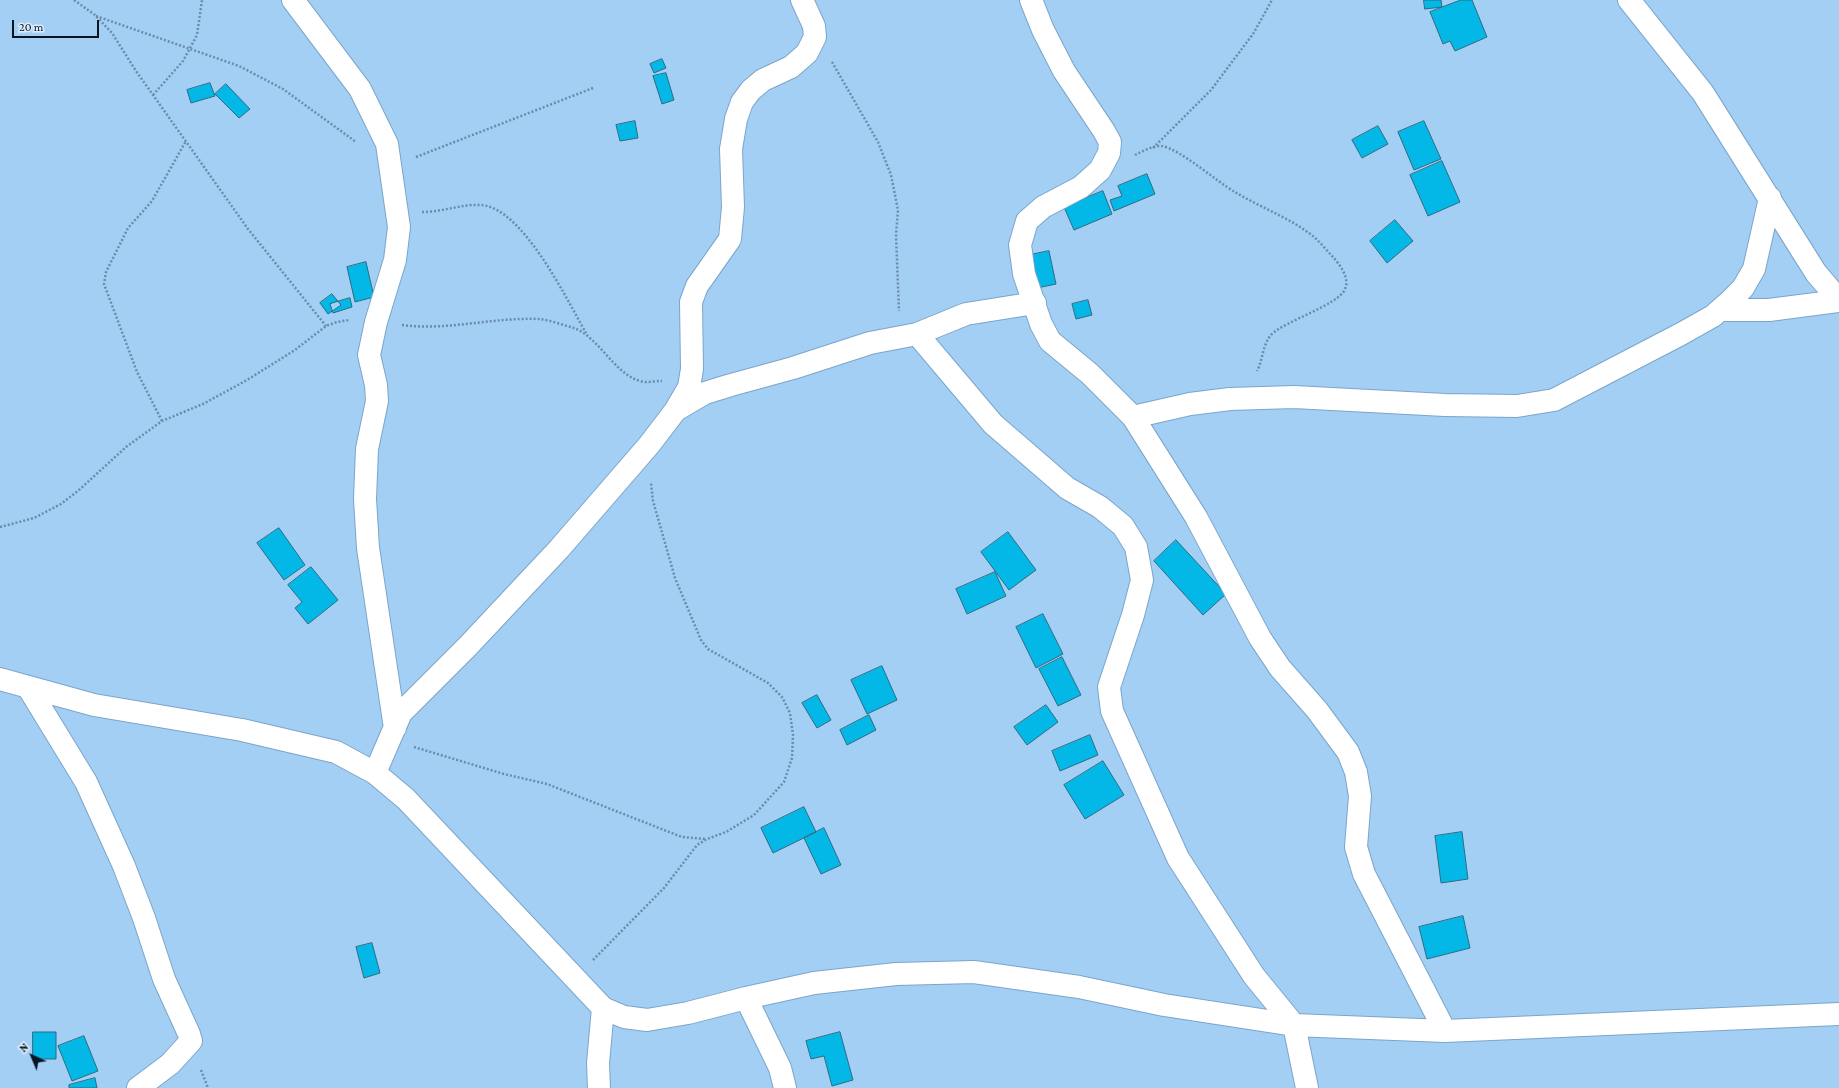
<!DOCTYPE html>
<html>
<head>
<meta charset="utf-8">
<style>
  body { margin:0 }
  #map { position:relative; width:1839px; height:1088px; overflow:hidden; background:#a4cff5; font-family:"Crimson Pro",serif }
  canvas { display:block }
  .north { position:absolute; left:12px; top:1036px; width:40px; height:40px; -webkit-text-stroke:3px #dbedfc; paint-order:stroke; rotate:316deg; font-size:11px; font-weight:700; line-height:16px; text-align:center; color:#051522 }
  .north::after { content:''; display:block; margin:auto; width:14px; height:18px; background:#051522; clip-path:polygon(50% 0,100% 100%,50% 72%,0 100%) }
  .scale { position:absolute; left:12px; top:20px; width:87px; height:18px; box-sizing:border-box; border:2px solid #051522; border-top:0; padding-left:5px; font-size:12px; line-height:14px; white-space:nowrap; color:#051522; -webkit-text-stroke:3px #dbedfc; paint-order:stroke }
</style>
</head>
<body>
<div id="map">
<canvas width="1839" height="1088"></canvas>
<div class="north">N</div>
<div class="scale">20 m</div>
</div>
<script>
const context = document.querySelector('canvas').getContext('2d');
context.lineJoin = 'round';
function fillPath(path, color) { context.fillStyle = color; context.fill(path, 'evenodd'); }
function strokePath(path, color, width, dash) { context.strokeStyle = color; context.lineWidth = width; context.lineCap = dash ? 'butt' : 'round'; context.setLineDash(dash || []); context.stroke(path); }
const building = new Path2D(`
  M1424,0H1441L1442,7L1425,9Z
  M1461,0H1472L1487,37L1455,51L1450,41L1443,44L1430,12Z
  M662,59L666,68L654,73L650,64Z
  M666,73L674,100L662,104L653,76Z
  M210,83L215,96L191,103L187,90Z
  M226,84L250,109L239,118L215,94Z
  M635,121L638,138L620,141L616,125Z
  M1424,121L1441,159L1414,170L1398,132Z
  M1378,126L1388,144L1362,158L1352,140Z
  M1442,161L1460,202L1428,216L1410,175Z
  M1147,174L1155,194L1114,211L1110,200L1122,196L1118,186Z
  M1103,191L1112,214L1074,230L1064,207Z
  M1395,220L1413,241L1387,263L1370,241Z
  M1049,251L1056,284L1037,288L1030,255Z
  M366,262L374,297L355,302L347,267Z
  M332,294L341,305L328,314L320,303Z
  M350,298L352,307L333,313L330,304Z
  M1088,300L1092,315L1076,319L1072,304Z
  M279,528L305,565L284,580L257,543Z
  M1008,532L1036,570L1009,590L981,552Z
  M1176,540L1226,594L1203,615L1154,561Z
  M311,567L338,600L308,624L295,608L302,602L288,585Z
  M995,572L1006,596L967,614L956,589Z
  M1043,614L1063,654L1036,668L1016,627Z
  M1062,657L1081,695L1058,706L1039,669Z
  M882,666L897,700L867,714L851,680Z
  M817,695L831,720L817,728L802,703Z
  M1046,705L1058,722L1027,745L1014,727Z
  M869,715L876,730L847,745L840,730Z
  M1090,735L1098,755L1060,771L1052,751Z
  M1103,761L1124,795L1085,819L1064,785Z
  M804,807L816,832L773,853L761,828Z
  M824,828L841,865L821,874L804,838Z
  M1462,832L1468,879L1441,883L1435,836Z
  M1463,916L1470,948L1427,959L1419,927Z
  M372,943L380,973L364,978L356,947Z
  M33,1032H56V1059H33Z
  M840,1032L853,1080L832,1086L824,1056L811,1059L806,1041Z
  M84,1036L98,1071L72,1081L58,1046Z
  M95,1078L97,1088H69V1085Z`);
fillPath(building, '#03b7e6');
strokePath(building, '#2f6b81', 1);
const street = new Path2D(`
  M293,0L360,89L387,144L399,227L395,260L376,322L369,355L376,385L377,401L367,449L365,499L368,548L395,728
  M1031,0L1043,30L1064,71L1104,131L1110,142L1109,153L1100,170L1081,187L1043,207L1027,221L1020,245L1024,274L1041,324L1050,341L1090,374L1133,417L1196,517L1260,638L1280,668L1317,710L1348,752L1356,772L1360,796L1356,847L1364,874L1445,1031
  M1629,0L1703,93L1816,273L1834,294L1839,297
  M1720,310H1769L1839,301
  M917,334L993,424L1067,488L1100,507L1123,526L1136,547L1142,580L1133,615L1109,687L1112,711L1178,858L1254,976L1294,1025L1307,1088
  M676,410L705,393L731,385L793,368L870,343L917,334L966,314L1035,303
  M1133,417L1190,404L1230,399L1294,397L1445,405L1517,406L1554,400L1681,334L1713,316L1729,302L1743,288L1754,269L1770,198
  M0,679L94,705L242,730L336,752L375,773L406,799L603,1008L624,1017L647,1020L688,1013L746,998L814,983L896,974L974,972L1079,987L1164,1005L1294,1025L1445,1031L1839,1014
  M28,687L86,782L124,866L144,918L164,979L189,1034L191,1041L170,1064L138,1088
  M375,773L401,713L468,646L559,549L649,445L675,411L689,387L692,369L691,302L697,286L730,239L733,207L731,149L736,119L742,102L751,90L763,80L791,67L807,53L815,37L814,26L802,0
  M746,998L780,1068L785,1088
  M599,1088L598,1063L603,1008`);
strokePath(street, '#7ba5c9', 24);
strokePath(new Path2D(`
  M74,0L95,15L112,33L136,71L248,229L326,326
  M96,16L239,66L283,89L356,142
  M832,62L878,142L891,175L898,210L896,235L899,311
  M153,95L183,61L197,35L202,0
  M1153,148L1211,90L1253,34L1272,0
  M1135,155C1143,151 1152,146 1161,146C1179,148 1217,182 1235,192C1261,208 1291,218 1314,237C1321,243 1327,251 1333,257C1340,265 1350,278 1345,289C1339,305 1284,321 1271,335C1262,346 1263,360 1257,371
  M416,157L593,88
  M422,212C442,212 462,204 480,205C522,206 567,300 586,333
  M402,325C448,331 493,317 539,319C550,320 563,325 574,328C600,337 617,380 646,382C651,382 657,381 662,381
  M162,421L137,372L104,284L106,272L128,228L152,201L186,141
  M0,527L34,518L61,504L79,490L126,447L162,421L203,404L247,380L295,350L326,326L337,322L349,320
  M414,747L504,774L547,784L682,837L706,839
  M593,960L664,888L697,845L707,839L726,832L754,815L784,782L792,758L793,735L790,713L782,697L768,683L708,649L701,640L675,578L653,501L651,483
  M201,1070L208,1088`), '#6a8ca9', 2.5, [2, 2]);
strokePath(street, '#fff', 22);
</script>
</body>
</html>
